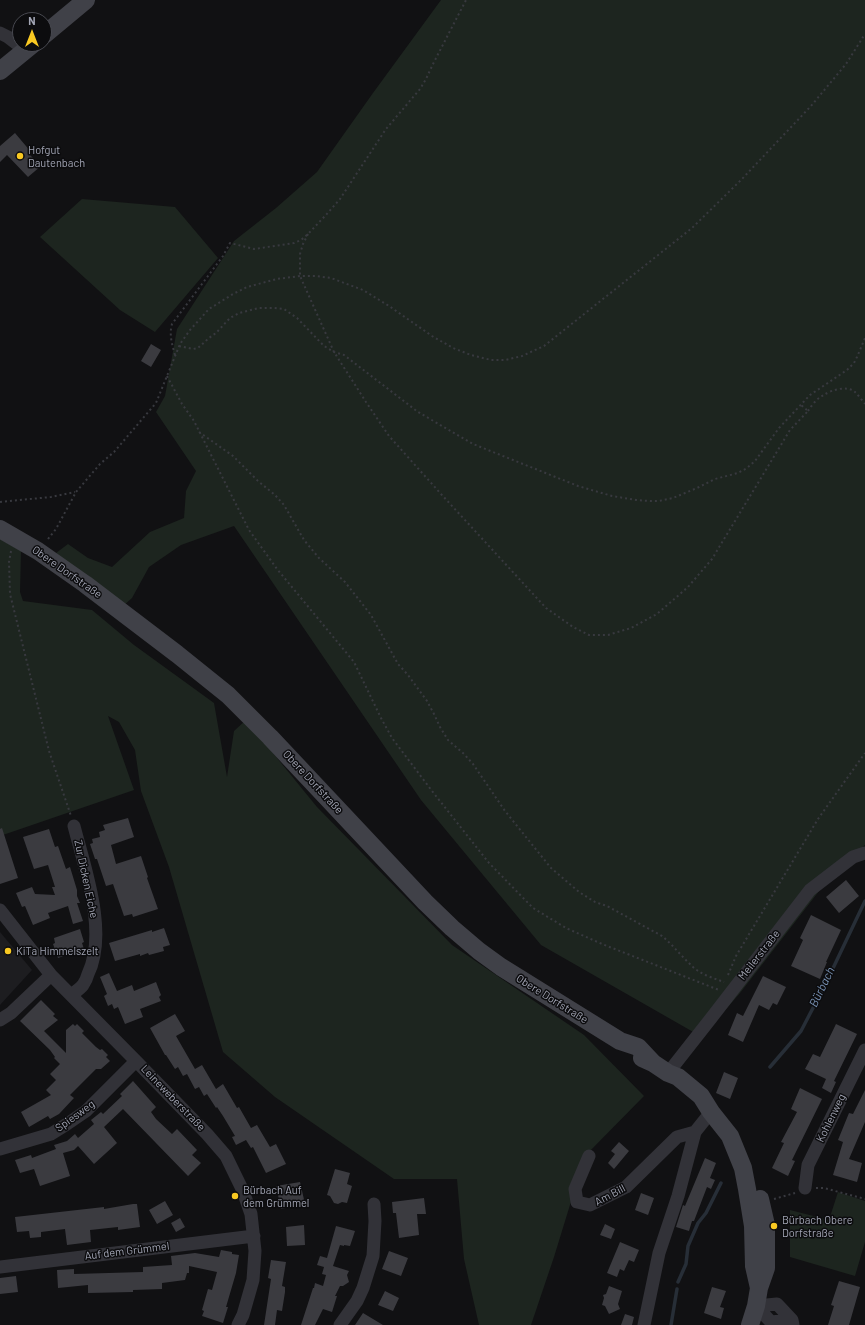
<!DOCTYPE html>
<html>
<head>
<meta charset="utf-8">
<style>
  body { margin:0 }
  #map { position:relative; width:865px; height:1325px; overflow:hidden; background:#111113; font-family:Barlow,sans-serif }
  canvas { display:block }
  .north { position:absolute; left:12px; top:12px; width:40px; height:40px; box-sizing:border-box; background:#0c0c0e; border:1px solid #484950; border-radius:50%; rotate:0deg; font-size:11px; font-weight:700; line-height:16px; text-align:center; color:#a2a5b4 }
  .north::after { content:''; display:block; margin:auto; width:14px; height:18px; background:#f9c922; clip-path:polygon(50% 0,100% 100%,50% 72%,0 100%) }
</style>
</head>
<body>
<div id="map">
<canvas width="865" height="1325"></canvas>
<div class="north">N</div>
</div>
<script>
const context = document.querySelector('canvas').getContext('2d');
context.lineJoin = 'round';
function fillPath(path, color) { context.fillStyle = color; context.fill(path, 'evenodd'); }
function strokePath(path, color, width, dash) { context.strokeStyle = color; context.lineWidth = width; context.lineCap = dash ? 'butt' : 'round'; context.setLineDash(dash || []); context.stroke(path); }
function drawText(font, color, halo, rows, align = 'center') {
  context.font = font + ' Barlow,sans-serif'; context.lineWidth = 3; context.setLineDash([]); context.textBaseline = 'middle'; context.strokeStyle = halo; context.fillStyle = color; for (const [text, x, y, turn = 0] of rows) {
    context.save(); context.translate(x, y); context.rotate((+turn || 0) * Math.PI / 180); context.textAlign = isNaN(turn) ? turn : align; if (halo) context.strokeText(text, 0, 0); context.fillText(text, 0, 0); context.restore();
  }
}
fillPath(new Path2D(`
  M0,932L32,970L0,1005Z`), '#1d1d20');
fillPath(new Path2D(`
  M441,0H865V845L833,873L740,993L702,1037L541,945L421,800L234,526L181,545L149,567L132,598L122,607L76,575L56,553L68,544L88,558L112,567L150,532L184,518L186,491L196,471L156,412L165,396L177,329L234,241L276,208L317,172L373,93Z
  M82,199L175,207L218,258L155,332L120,310L40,237Z
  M0,539L21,551L20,592L23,601L92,610L134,645L214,703L227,777L234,731L246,720L317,807L452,945L584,1035L644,1096L585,1156L554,1257L531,1325H479L464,1259L457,1179H394L275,1097L223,1052L169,867L141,791L135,750L119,722L108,716L134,790L0,836Z
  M838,1192L865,1201V1242L855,1276L790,1257V1210L829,1220Z`), '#1d251f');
strokePath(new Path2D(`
  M770,1067L801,1031L826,983L865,901
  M678,1282L686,1264L688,1246L698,1223L706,1213L721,1183
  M671,1325L677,1289`), '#272e37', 3.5);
fillPath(new Path2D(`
  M15,133L31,152L29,154L41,166L28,177L7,155L0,162V146Z
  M151,344L161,350L151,367L141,361Z
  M128,818L134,837L111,845L116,864L141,856L148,877L147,878L158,909L133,917L132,914L124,916L113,884L106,886L97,859H95L90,844L93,843L92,839L100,837L99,832L105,830L103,825Z
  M2,828L18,878L0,884V829Z
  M49,829L55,847L58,846L66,869L70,867L77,890V896L80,903H77L83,921L73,924L68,906L48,913L50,918L33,925L25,906L22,907L16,893L32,887L35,894L55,895L52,887H55L48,865L34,869L23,837Z
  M846,880L859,896L839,913L826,897Z
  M811,915L841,930L826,962H827L820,979L791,966L803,940L800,938Z
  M164,928L170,945L163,947L164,951L149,955L148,953L140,956V954L115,961L109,943L152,930V932Z
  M80,929L84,942L82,943L84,949L58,958L53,944L55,943L54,938Z
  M109,973L117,991L132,985L134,991L156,982L161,995L159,997L161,1001L140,1009L143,1017L125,1024L118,1007L114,1009L112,1004L108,1006L104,996L107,994L100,977Z
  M763,976L786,987L777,1005L773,1003L769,1010L759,1005L743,1042L728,1035L737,1013L743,1016Z
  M41,1000L55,1014L53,1016L58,1020L44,1031L66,1053V1030L73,1024L75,1026L77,1024L84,1031L82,1033L96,1047L100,1050L102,1049L108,1055L106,1057L110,1061L101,1069H96L70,1095L74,1098L59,1114L50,1119L48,1116L29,1127L21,1112L51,1095L46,1090L56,1080L50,1074L60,1064L54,1058L55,1057L50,1050L20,1021Z
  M175,1014L185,1031L176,1036L195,1069L202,1065L216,1089L223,1084L237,1108L239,1107L251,1128L257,1125L270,1147L276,1144L286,1164L266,1173L253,1147L251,1148L246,1140L236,1145L232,1137L235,1136L223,1116L217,1107L216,1108L207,1094L204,1096L199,1087L195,1089L187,1074L183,1076L178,1067L175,1069L166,1055H165L150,1028Z
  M836,1024L857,1034L834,1081L836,1082L831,1093L822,1088L826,1079L805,1069L813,1054L820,1057Z
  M724,1072L738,1078L730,1099L716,1093Z
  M133,1081L156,1107L151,1112L156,1119L172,1134L177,1129L197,1150L192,1155L201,1163L188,1176L123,1109L104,1127L117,1143L94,1164L78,1146L74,1150L63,1153L70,1176L40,1186L34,1169L20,1173L15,1160L31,1155L32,1158L56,1149L54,1145L67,1141L75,1134L78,1138L94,1124L91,1120L101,1112L103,1114L122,1096L120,1094Z
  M800,1088L822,1099L792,1160L795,1161L788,1176L772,1168L784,1143L781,1142L797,1112L791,1109Z
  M865,1090V1122L849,1159L862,1163L857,1182L833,1175L843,1142L838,1140L849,1113L853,1114Z
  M619,1142L629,1151L614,1169L608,1163L615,1154L611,1151Z
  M705,1158L716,1163L710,1178L715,1180L711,1189L707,1187L694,1221H692L689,1231L676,1227L683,1205L685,1206Z
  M335,1169L350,1173L347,1184L352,1186L347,1203L342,1202L338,1204L334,1203L330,1196L327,1195Z
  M300,1182L305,1204L281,1209L276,1186Z
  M641,1193L654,1198L648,1215L635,1210Z
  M424,1198L426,1214H417L419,1235L399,1238L396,1213H393L392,1202Z
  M165,1201L173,1215L157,1224L149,1210Z
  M133,1204H137L140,1227L118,1230V1227L90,1230L91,1242L67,1245L65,1229L41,1232V1237L30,1238L29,1231L17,1232L15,1217L104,1207V1209Z
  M180,1218L185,1227L176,1232L171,1223Z
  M605,1224L615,1229L611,1239L600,1235Z
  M304,1225L305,1245L287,1246L286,1227Z
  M336,1226L355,1231L350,1246L344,1245V1246L340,1245L333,1266L349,1271L347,1275L349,1282L343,1286H340L335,1296H337L332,1312L323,1309L315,1325H301L313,1288H314L315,1283L323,1286L326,1275L322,1274L324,1267L317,1265L320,1256L327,1258Z
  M620,1242L639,1250L634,1262L629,1260L624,1271L620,1269L617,1277L607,1273Z
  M221,1250L232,1252V1254L239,1255L236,1273L226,1307H228L223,1323L202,1316L204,1311L202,1310L208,1289L212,1290L217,1272L189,1266V1273H187L185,1280L162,1283V1289L133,1290V1292L88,1293V1285L58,1288L57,1270L74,1269V1274L143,1272V1267L172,1265L171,1256L195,1253L219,1257Z
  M389,1251L408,1258L401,1276L382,1269Z
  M271,1260L286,1262L282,1286L285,1287V1292L282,1311L277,1310L275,1325H264L271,1279L268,1278Z
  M16,1276L18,1292L0,1294V1278Z
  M839,1281L860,1287L849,1325H828L834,1306L831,1305Z
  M609,1286L622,1291L618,1304L620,1309L609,1314L605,1306L602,1305L604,1298L603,1295L606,1294Z
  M712,1287L726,1291L720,1307L724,1308L721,1319L704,1313Z
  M385,1291L399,1298L393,1311L378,1305Z
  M363,1313L383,1325H355Z
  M625,1314L634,1317L632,1325H621Z`), '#3b3b40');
strokePath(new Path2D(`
  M308,234L303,244L300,254V276L334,352L366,402L389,436L441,494L546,608L573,627L589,635H608L631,628L657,614L688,587L712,559L790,430L808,411L801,405
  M179,346L193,349L198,348L209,338L216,333L230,318L239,313L259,308H274L284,309L297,318L324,346L334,352L344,355L418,412L473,444L578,486L612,496L636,500L650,501H659L673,498L697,488L715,479L738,473L747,468L755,461L779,428L810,395L847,370L854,363L857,357L865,338
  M175,355C172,344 169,335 172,324L223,256L230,243L254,249L294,243L301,240L308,234L325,216L340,199L386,129L420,89L426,79L433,64L466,0
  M167,376L182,404L194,421L249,530L277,569L354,662L381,718L392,738L432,791L489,863L533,908L566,928L602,944L719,990
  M808,411C812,405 817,398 824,395C831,390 847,385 855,392C858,395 862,400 865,404
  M199,432L233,456L258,481L275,495L284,505L304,540L319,558L345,582L371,615L398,664L408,675L427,701L434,714L440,727L448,740L464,754L473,764L505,811L551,868L579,892L595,902L607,906L662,936C673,945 681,956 691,965C699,974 713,978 724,982
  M0,502L51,497L75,492
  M48,539L56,529L76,492L100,464L114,452L156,403L180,344L190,330L209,309L233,294L247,287L277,279L300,276H316L331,278L363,290L389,306L432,336L453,348L471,355L491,360H505L522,356L544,346L692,228L741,180L811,106L846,64L865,34
  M11,551L9,562L10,594L49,751L71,816
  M728,975L736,956L818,819L865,753
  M816,1188H824L865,1199
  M774,1199L795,1193`), '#38393f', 2, [2, 3]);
strokePath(new Path2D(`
  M0,33L8,37L25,50
  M0,910L51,975L136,1061L207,1134L226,1156L243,1191L251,1214L255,1251L253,1280L243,1315L238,1325
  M71,995C75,992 80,989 83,985C85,982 87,978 88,974C108,933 85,869 74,826
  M0,1020L11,1013L51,975
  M668,1073L712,1017L810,890L853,857L865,853
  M0,1149L51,1134L67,1124L86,1111L136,1061
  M589,1156L575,1189L577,1202L590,1205L626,1187L677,1137L695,1132
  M805,1188L808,1165L865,1050
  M0,1267L254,1236
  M756,1306L777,1304L792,1320L793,1325
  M756,1306L771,1322L792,1320
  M340,1325L357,1301L363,1288L373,1256L375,1221L374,1204
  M644,1325L659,1253L678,1196L695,1132L711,1112`), '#323238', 13);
strokePath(new Path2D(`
  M44,35L86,0
  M0,71L33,44
  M0,529L38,551L85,584L177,654L228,695L270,737L425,902L452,928L479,951L501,967L620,1041L638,1047L653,1063
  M642,1058L653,1063L668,1073L678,1077L701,1096L711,1112L730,1136L743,1168L747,1189L753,1226L754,1266L759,1288
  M750,1325L756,1306L759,1288L766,1268V1225L760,1199`), '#404148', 18);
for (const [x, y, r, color] of [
  [20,156,4,"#f9c922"],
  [8,951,4,"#f9c922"],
  [235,1196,4,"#f9c922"],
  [774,1226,4,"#f9c922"]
]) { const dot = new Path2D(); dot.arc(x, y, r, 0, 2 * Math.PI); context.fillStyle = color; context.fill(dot); strokePath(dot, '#0c0c0e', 1.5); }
drawText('11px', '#a2a5b4', '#0c0c0e', [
  ["Hofgut",28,150],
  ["Dautenbach",28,163],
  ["KiTa Himmelszelt",16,951],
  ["Bürbach Auf",243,1190],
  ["dem Grümmel",243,1203],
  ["Bürbach Obere",782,1220],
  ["Dorfstraße",782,1233]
], 'left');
drawText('11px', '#a2a5b4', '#0c0c0e', [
  ["Obere Dorfstraße",67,572,35],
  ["Obere Dorfstraße",313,782,47],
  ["Zur Dicken Eiche",86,879,78],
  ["Meilerstraße",759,955,-52],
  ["Obere Dorfstraße",552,999,32],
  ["Leineweberstraße",173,1098,46],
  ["Spiesweg",75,1116,-36],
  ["Kohlenweg",831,1118,-64],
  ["Am Bill",610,1195,-28],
  ["Auf dem Grümmel",127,1251,-7]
]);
drawText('italic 12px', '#768fb1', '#0c0c0e', [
  ["Bürbach",822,987,-64]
]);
</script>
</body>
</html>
